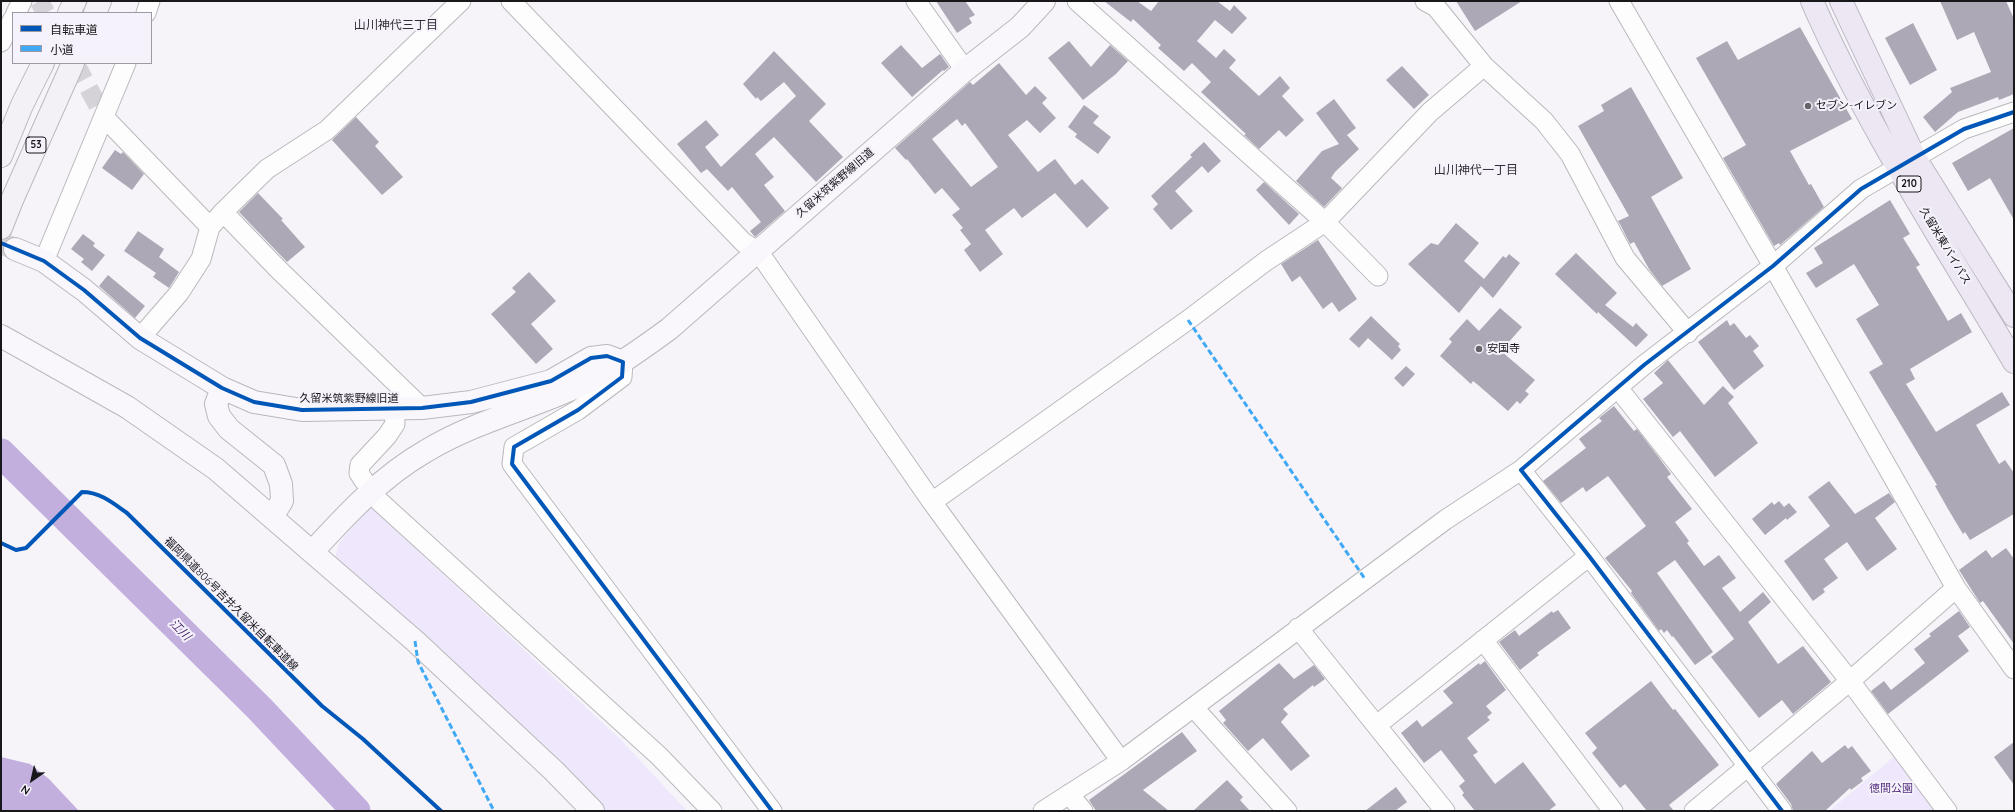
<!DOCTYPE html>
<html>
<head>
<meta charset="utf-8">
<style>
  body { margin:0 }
  #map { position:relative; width:2015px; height:812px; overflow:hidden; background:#f6f4f9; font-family:Quicksand,"Noto Sans JP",sans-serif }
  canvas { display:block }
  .frame { position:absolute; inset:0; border:2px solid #18171a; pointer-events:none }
  .legend { position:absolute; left:12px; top:12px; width:140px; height:52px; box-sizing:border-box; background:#f5f2fb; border:1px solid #9d9aa1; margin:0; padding:5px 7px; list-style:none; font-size:12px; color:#18171a }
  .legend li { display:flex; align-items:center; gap:8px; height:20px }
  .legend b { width:20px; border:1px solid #9d9aa1 }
  .north { position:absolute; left:12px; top:760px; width:40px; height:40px; -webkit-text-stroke:3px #f5f2fb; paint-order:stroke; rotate:214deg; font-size:11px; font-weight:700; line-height:16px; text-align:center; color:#18171a }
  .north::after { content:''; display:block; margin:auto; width:14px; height:18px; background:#18171a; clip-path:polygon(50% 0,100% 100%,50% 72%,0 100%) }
</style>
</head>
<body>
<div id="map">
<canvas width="2015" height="812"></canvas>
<div class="frame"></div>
<ul class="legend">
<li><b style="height:5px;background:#0057b8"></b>自転車道</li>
<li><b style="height:5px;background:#3fa9f5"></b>小道</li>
</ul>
<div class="north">N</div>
</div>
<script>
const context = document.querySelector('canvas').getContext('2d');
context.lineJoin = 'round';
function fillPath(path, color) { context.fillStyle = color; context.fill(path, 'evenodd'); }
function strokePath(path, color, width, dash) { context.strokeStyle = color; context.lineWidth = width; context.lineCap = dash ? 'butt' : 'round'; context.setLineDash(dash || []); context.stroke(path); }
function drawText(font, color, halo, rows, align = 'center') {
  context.font = font + ' Quicksand,"Noto Sans JP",sans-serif'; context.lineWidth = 4; context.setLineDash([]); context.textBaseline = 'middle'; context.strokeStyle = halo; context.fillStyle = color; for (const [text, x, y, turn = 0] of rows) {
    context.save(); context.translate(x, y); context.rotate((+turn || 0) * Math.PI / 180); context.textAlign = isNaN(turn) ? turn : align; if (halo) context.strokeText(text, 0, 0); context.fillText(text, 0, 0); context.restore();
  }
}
fillPath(new Path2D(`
  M370,506L621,740L687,811H605L554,759L334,561L339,543Z
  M1895,756L1937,811H1829Z`), '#efe7fb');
fillPath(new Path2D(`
  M1,757L30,764L49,779L79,811H1Z`), '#c3afde');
strokePath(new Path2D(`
  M1,453L259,708L356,811`), '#c3afde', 29);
fillPath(new Path2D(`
  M936,1H965L975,15L969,18L972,23L957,33Z
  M1104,1H1137L1151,11L1159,1H1217L1230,11L1234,5L1247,18L1232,34L1215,20L1197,41L1216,58L1224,49L1236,60L1229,68L1259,96L1280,76L1290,88L1282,96L1304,120L1286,137L1279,130L1259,149L1244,135L1246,134L1201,92L1211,82L1192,63L1184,71L1158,48L1161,45L1133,19L1131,22Z
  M1456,1H1522L1475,31Z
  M1940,1H2006L2014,19V94L1999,100L1998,97L1958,112L1935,132L1923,117L1952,92L1950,88L1991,72L1974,32L1957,40Z
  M1913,23L1937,70L1910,85L1885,38Z
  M1800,27L1852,119L1790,151L1809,185L1811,184L1824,207L1780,245L1779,243L1774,246L1723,158L1746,145L1696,58L1727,41L1738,60Z
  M1069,41L1091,67L1110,45L1128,61L1116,74L1083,100L1048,58Z
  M901,45L922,68L940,54L949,67L944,71L943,70L912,97L881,63Z
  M774,51L826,104L809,121L843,157L816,182L774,137L755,154L774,177L764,185L785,211L755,237L750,231L761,222L732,187L728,191L707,169L701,173L677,144L706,120L719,135L705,147L721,167L796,96L784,82L761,101L757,97L756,99L743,84Z
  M999,63L1026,95L1035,86L1047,98L1042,103L1056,118L1040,133L1027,120L1008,135L1038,172L1055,159L1075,185L1082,179L1109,208L1087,228L1055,193L1022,218L1014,208L985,230L1003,254L980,272L964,250L971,244L960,230L963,228L952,215L960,209L942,188L935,194L907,159L906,160L895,148L970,82L973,85ZM957,119L962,126L965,123L998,167L971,187L932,139Z
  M1402,66L1429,95L1414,109L1386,80Z
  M1631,87L1683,178L1651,197L1691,269L1662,286L1649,269L1634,242L1630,244L1621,226L1618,221L1629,216L1578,126L1604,111L1601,105Z
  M1334,99L1356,128L1347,135L1359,149L1335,172L1331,178L1342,188L1324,207L1296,181L1322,151L1339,144L1316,113Z
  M1084,105L1099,116L1093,123L1111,137L1098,154L1075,137L1077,134L1068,127Z
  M356,117L379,142L375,146L403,177L382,195L332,140Z
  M2014,128V220L1990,178L1968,191L1952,163Z
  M1204,142L1221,161L1208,173L1202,166L1175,191L1193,211L1171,230L1153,209L1158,204L1151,196L1192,157L1190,155Z
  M115,150L121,154L123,152L144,174L132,190L102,168Z
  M1264,182L1299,214L1289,225L1256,190Z
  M258,193L283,219L281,220L305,247L287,262L239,212Z
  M1890,200L1910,234L1903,238L1920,265L1916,267L1948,321L1961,313L1972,332L1910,369L1915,379L1906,384L1936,432L2002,392L2010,405L1976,425L1999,464L2005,460L2014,473V514L1970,540L1965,532L1963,534L1948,509L1935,486L1937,485L1869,372L1883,364L1856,319L1879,305L1854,264L1816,288L1806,273L1823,263L1814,248Z
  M1456,223L1479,243L1464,261L1484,279L1503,256L1506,258L1509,254L1520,263L1493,298L1481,286L1459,313L1408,264L1431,243L1438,245Z
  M138,231L164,249L159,257L179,272L169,288L153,277L156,273L124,251Z
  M83,234L95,243L93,246L105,255L92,271L81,262L84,259L71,249Z
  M1318,240L1357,299L1339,312L1332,302L1323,309L1300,276L1292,282L1281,264Z
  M1576,253L1617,293L1605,305L1633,327L1636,323L1648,335L1636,347L1598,312L1597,314L1555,274Z
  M529,272L556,301L531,324L553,349L536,364L491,314L516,292L512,288Z
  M108,275L145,306L135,318L99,286Z
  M1500,308L1522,327L1501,351L1535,380L1525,391L1529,394L1520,404L1517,401L1508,411L1478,385L1473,381L1471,384L1440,356L1452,342L1449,339L1467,319L1479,331Z
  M1371,316L1400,344L1398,346L1401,350L1392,360L1368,338L1359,348L1349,339Z
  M1727,320L1730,326L1734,323L1746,338L1750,335L1759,346L1753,351L1764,366L1734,390L1698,342Z
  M1668,360L1704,405L1723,386L1734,397L1728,403L1758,443L1715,477L1680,431L1673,437L1643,399L1663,383L1654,373Z
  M1406,366L1415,374L1403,387L1394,378Z
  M1614,406L1634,431L1637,429L1657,455L1671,474L1667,477L1692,509L1675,522L1689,541L1687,543L1704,566L1719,555L1736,578L1722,588L1740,612L1763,592L1771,602L1748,622L1778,664L1803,646L1831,682L1793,714L1782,700L1759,718L1711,657L1734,639L1675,560L1657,573L1713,652L1695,665L1673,636L1672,637L1667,630L1664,633L1661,629L1659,631L1631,593L1632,591L1605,558L1646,526L1608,476L1586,492L1583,487L1561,503L1543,481L1586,448L1579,439L1602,421L1599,418Z
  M1829,481L1855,514L1889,493L1895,502L1875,518L1897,549L1867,571L1847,542L1824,559L1838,578L1823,589L1825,592L1813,601L1784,561L1830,526L1808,497Z
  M1779,501L1784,507L1789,503L1797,512L1787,520L1786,518L1765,535L1752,519L1772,502L1774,505Z
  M2006,548L2014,559V644L1983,601L1980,603L1959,570L1986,550L1992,558Z
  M1558,610L1571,628L1537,653L1539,655L1520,670L1499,642L1515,630L1519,636L1552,611L1553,613Z
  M1959,611L1970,627L1958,636L1969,651L1888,714L1871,691L1884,681L1891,690L1925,663L1914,649L1931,636L1929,634Z
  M1485,661L1506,690L1486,706L1492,713L1487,717L1490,720L1467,738L1478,752L1473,755L1495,784L1523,762L1556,805L1548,811H1475L1462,795L1464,793L1459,786L1465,781L1441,750L1424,763L1401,733L1417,720L1422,727L1453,703L1443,691L1479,663L1480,665Z
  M1279,663L1294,679L1314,665L1325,679L1314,687L1313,685L1283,709L1288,714L1281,722L1310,756L1291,771L1263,738L1248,751L1223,723L1226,720L1219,711Z
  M1651,681L1673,710L1675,709L1719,765L1669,805L1674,811H1647L1625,784L1620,788L1592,753L1597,748L1585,733Z
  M1182,732L1197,751L1143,790L1169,811H1096L1089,800Z
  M2014,742V785L1994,757Z
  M1845,745L1848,749L1852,746L1871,771L1861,778L1863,781L1851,790L1850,788L1825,811H1793L1791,804L1776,784L1812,751L1822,763Z
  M1227,780L1243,797L1240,800L1250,811H1193Z
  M1396,787L1407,802L1395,811H1365Z`), '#ada8b5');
strokePath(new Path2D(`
  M39,1L46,13
  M75,63L104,117`), '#d5d3d8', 19, [19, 10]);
strokePath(new Path2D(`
  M1,243L15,249`), '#d5d3d8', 22, [22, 11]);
const street = new Path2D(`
  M511,1L744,243L758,251L932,502L1121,761
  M916,1L965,70
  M1077,1L1325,222L1378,276
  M1425,1L1436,7L1484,66L1544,121L1570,154L1625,258L1688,333
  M1619,1L1773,266L1956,588L2014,669
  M16,13L22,1
  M146,13L150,1
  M1,42L13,19
  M104,117L210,227
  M223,212L278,269L422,408
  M44,261L126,63
  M140,338L179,293L201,259L210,227L223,212L267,169L327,130L461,1
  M623,362L622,377L578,410L514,447L512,464L772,811
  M1618,388L1850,681L1947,811
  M364,481L359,473L360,465L387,436L395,424L394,408
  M379,501L659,756L712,811
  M932,502L1188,320L1266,261L1325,222L1430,112L1484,66
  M1298,628L1445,811
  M1483,640L1613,811
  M1194,708L1287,811
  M1377,725L1589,556
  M1069,794L1083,811
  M1043,811L1121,761L1445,520L1521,470
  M1694,811L1850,681L1956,588
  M1782,811L1589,556L1521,470L1644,365L1773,266L1861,189L1964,129L2014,112`);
const secondary = new Path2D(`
  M15,249L44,261L84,290L140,338L222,388L254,402L302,410L422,408L471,402L551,381L591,358L607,356L623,362
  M1,336L127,407L216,469L415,641L554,771L593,811
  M222,388L216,404L219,416L229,429L274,465L281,484L282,501L272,517
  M313,551C346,515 382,476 426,451C472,423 525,410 574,388C608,373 639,351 669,329L965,70L1020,27L1044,1`);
const primary = new Path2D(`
  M69,13L75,1
  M95,13L100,1
  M1,156L22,105L43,63
  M1,228L12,200L73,63`);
const highway = new Path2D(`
  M1812,1C1866,125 1945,245 2014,362
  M1841,1L1915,158L2014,316`);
strokePath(street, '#b9b8bb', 21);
strokePath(secondary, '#b9b8bb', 24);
strokePath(primary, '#bcb7c3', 24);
strokePath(highway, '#bcb7c3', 24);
strokePath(street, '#fefdfe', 19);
strokePath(secondary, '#f9f7fb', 22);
strokePath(primary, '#f3f1f6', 22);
strokePath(highway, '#ece7f2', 22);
strokePath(new Path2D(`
  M1188,320L1365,579
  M415,641L418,662L494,811`), '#3fa9f5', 3, [6, 3]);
strokePath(new Path2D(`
  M1,243L44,261L84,290L140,338L222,388L254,402L302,410L422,408L471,402L551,381L591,358L607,356L623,362L622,377L578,410L514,447L512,464L772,811
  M1,543L16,550L26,548L82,492C100,492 113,503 127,513L322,706L363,739L441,811
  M1782,811L1589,556L1521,470L1644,365L1773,266L1861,189L1964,129L2014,112`), '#0057b8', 4);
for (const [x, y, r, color] of [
  [1808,106,4,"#666468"],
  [1479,349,4,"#666468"]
]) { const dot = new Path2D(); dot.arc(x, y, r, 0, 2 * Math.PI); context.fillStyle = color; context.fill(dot); strokePath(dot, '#f5f2fb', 1.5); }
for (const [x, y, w] of [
  [36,145,20],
  [1909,184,24]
]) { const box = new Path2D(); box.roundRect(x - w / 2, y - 8, w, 16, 3); context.fillStyle = '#f5f2fb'; context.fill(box); strokePath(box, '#18171a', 1); }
drawText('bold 10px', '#18171a', null, [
  ["53",36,145],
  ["210",1909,184]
]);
drawText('11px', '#18171a', '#f5f2fb', [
  ["セブン-イレブン",1816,106],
  ["安国寺",1487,349]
], 'left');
drawText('11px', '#18171a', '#f5f2fb', [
  ["久留米筑紫野線旧道",835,183,-41],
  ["久留米東バイパス",1945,246,59],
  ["久留米筑紫野線旧道",349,399],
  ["福岡県道806号吉井久留米自転車道線",231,604,45]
]);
drawText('11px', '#56327f', '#f5f2fb', [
  ["徳間公園",1891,789]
]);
drawText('12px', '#312e35', '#f5f2fb', [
  ["山川神代三丁目",396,25],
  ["山川神代一丁目",1476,170]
]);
drawText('italic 12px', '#451f6b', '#f5f2fb', [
  ["江川",180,630,45]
]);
</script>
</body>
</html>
